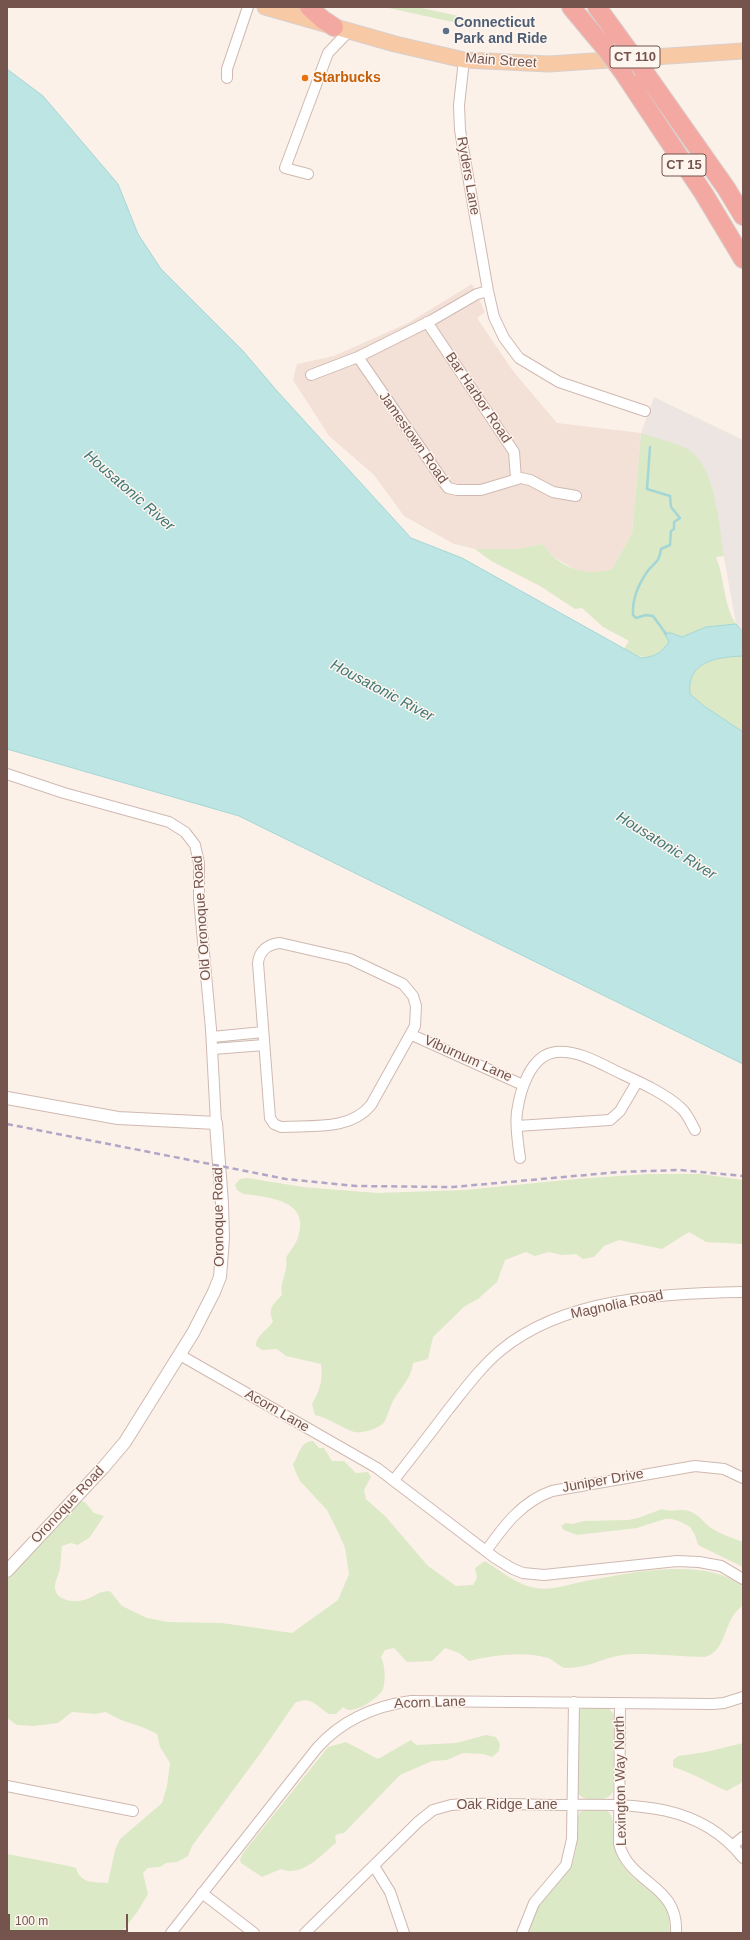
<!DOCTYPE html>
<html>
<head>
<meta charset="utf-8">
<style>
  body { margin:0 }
  #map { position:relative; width:750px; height:1940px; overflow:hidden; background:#fcf1e8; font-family:Helvetica,sans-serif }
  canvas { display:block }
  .frame { position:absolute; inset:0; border:8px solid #75544d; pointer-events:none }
  .scale { position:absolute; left:8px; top:1914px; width:120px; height:18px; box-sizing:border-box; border:2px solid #75544d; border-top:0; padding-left:5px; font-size:12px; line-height:14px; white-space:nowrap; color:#75544d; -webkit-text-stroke:3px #fef5ef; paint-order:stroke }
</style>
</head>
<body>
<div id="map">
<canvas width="750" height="1940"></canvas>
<div class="frame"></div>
<div class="scale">100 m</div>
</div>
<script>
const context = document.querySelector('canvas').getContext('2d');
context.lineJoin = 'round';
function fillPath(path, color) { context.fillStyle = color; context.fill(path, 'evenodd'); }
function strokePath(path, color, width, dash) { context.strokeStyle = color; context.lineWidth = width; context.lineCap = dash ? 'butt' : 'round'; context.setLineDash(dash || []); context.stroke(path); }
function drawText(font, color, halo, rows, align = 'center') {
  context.font = font + ' Helvetica,sans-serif'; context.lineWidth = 3; context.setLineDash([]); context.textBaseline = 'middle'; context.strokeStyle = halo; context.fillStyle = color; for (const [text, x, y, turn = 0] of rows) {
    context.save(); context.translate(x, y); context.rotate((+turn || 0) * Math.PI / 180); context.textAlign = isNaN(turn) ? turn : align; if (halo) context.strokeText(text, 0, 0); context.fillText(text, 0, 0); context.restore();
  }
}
fillPath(new Path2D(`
  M472,284L485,312L477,318L513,371L557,423L641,433L632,533L612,569L598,573L579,572L554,557L542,544L518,549H475L454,544L404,516L374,475L329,436L293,380L297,364L334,356L408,323Z`), '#f3e1d7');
fillPath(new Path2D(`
  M654,397L743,440V632L736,624L713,496L641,433Z`), '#ede5e1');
fillPath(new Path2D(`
  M384,7H417L459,16L462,20L457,23Z
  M641,433C652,437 684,445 692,452C716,472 719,526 724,556L716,557C725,579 723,604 736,624L706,627L682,637L671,633L666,637L669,642C654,662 645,660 624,649L629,641L603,627L582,608L575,609L540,586L491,561L475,549H518L542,544C547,548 550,554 555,558C572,572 591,575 612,569L632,533Z
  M735,656H743V732L704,706L690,694C687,663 711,660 735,656Z
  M648,1174H701L743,1180V1244L706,1242L689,1232L662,1249L619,1240L604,1246L594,1257L583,1259L576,1254L561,1255L549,1252L535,1256L526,1252L505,1260L497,1282L478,1299L465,1306L433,1337L428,1359L413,1363C411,1379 401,1387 393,1401C390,1407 388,1414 385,1421C381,1428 362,1434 354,1432C340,1427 329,1418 315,1415L312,1404C320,1390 323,1380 321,1364L286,1356L277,1349L262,1350L256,1346C256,1334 269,1330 273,1321C267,1309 274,1303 282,1295C279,1282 289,1271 286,1258C289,1251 296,1245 298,1237C311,1200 268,1197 243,1194L237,1190L235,1185L240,1179L247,1178L303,1187L377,1193L465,1190L576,1179Z
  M313,1441L319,1448H324L332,1461H344L356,1473L368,1472L371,1477L364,1490L366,1499L386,1517L428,1566L456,1586L473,1585L477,1578L475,1568L485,1561C501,1571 517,1585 536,1588C549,1591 567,1585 581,1582C626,1574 705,1555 743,1587V1606C723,1617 728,1651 705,1657C678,1657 649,1652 622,1655C602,1658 589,1668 566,1668C560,1668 554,1660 548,1658C521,1651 495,1655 469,1661L459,1653L445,1648L432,1661L407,1662L394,1648L385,1650L381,1657C385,1665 386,1680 383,1689C379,1698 358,1711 349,1710C347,1710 345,1708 343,1707L336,1714H329C316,1706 311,1695 295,1703L262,1751L192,1846L188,1856L177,1862L166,1863L160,1867L148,1868L143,1873L148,1894L138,1911L121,1933H7V1854L69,1866L76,1868C80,1884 95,1882 108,1883L115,1850L120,1839L162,1803L167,1786L170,1763L160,1747L157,1734C140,1724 124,1724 106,1712L95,1714L72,1712L58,1723L33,1726L17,1725L7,1718V1578L78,1501L85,1502L94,1513L104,1516L90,1537L78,1545L71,1543L62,1546C61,1553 61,1561 60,1568C59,1574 54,1583 55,1589C57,1602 78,1603 87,1599C98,1595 98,1591 110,1591L122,1606L147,1618L168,1622L222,1623L292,1633L338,1600L349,1574L345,1548L338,1532L327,1510L300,1481L296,1473L293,1464C300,1454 299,1442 313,1441Z
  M662,1509C671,1513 680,1508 689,1511C700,1515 703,1522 711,1528C721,1534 732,1538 743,1542V1567L698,1545L695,1535L690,1527L679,1521L671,1519H665L637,1528L577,1535L564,1530L561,1526L566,1523L573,1524L583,1521L628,1520L638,1518Z
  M585,1707L608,1708L614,1714L613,1791C609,1803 585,1802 578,1794V1714L581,1709Z
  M486,1735L496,1737L500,1744L499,1751L492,1757L483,1754L463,1753L447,1760L432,1761L400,1775L344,1833L338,1834L335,1836L336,1843C321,1855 302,1878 281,1869L262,1877L241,1863L240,1860L243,1853L328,1747L346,1742L378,1759L411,1740L416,1745L456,1743Z
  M743,1743V1782L727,1791C710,1784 691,1772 673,1767V1760L678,1756L706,1752Z
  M587,1810L607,1811L610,1813C618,1829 609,1844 621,1863C640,1894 671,1887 670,1933H527L538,1905L572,1866L576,1850L578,1816L580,1812Z`), '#dbe9c7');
const water = new Path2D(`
  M7,69L43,96L118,184L138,234L161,269L243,351L277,391L411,538L462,558L641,658C655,657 661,653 669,642L664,633H671L682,637L706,627L736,624L743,632V656C718,657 686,661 690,694L704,706L743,732V1064L239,816L7,749Z`);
fillPath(water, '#bde5e3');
strokePath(water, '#a4d6d5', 1);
strokePath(new Path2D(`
  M650,447L647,489L670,496L671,507L680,518L674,522V529L671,531L670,545L661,549C659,564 654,562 647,572C638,585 632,599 633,615L636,618L646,615L653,616L666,634`), '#a4d6d5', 2.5);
const minor = new Path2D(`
  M464,60L459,105L460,130L488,291L494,317L504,338L519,358L559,382L645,411
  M227,78V69L248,7
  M308,174L285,168L328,53L349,31
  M427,322L514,452L516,479
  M358,357L448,488L457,490H481L521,478L530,480L553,492L576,496
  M311,375L358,357L432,320L477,294L488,291
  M7,774L64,793L169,822L185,832L195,845L199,863V898L211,1029L216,1123
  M280,943L350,959L403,984L413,996L416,1006L415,1026L371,1105C350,1131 311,1125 281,1127L274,1124L270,1118L258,963C259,951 268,944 280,943Z
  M412,1035L523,1085
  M212,1037L263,1032
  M213,1049L264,1045
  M517,1126L610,1120L620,1111L637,1082
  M520,1158C518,1143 515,1127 517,1112C520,1091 530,1055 556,1052C579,1050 601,1064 622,1074C642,1083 666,1094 682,1109C688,1115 691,1123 695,1130
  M180,1355L377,1468L495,1558L513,1569L523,1573L544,1575L677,1561L699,1562L721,1566L743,1579
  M394,1480C412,1457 430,1434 448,1410C464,1390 480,1368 500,1351C563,1298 664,1293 743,1292
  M486,1551C504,1526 521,1502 552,1491L695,1466L724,1469L743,1478
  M620,1703L619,1844C630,1885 679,1884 676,1933
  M7,1786L133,1811
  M732,1846L743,1837
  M374,1866L390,1892L404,1933
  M202,1893L254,1933
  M171,1933L317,1748C342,1720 374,1706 411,1701L713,1704L724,1703L743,1697
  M305,1933L418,1822L433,1810L451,1805C485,1802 519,1805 552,1805C621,1805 695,1797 743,1858
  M522,1933L534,1903L566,1865L572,1839L574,1702`);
const tertiary = new Path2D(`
  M7,1098L118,1118L216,1123L222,1204L223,1238L220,1277L214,1292L193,1333L125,1442L103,1468L7,1571`);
const primary = new Path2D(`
  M265,7L395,44L464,60L549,64L743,51`);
const motorway = new Path2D(`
  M309,7L322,19L334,27
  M571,7L606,49
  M597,7L626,47
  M643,70L726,188L743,216
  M623,72L704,194L743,259`);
strokePath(minor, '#cfb9b1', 12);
strokePath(tertiary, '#cfb9b1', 14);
strokePath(primary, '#d8cfcd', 17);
strokePath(motorway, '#d8cfcd', 20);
strokePath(minor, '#fff', 10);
strokePath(tertiary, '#fff', 12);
strokePath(primary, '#f7c9a4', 15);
strokePath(motorway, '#f3a9a2', 18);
strokePath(new Path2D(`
  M7,1124L286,1179L356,1186L453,1187L619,1172L680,1170L743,1176`), '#b2a6c6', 2.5, [6, 4]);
const motorwayBridge = new Path2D(`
  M626,47L643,70
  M606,49L623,72`);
strokePath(motorwayBridge, '#d8cfcd', 20, []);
strokePath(motorwayBridge, '#f3a9a2', 18);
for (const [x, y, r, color] of [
  [446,31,4,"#5c6f8a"],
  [305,78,4,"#e8710a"]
]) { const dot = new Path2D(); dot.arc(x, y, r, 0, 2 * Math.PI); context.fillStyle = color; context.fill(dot); strokePath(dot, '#fef5ef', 1.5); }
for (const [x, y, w] of [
  [635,57,50],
  [684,165,44]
]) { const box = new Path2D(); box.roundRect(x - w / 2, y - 11, w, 22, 3); context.fillStyle = '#fef5ef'; context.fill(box); strokePath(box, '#75544d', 1); }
drawText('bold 13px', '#75544d', null, [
  ["CT 110",635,57],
  ["CT 15",684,165]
]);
drawText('bold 14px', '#4e5e75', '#fef5ef', [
  ["Connecticut",454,23],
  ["Park and Ride",454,39]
], 'left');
drawText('14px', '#75544d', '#fef5ef', [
  ["Main Street",501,61,4],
  ["Ryders Lane",468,176,80],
  ["Bar Harbor Road",478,398,56],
  ["Jamestown Road",413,438,55],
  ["Old Oronoque Road",202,918,-94],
  ["Viburnum Lane",468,1059,24],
  ["Oronoque Road",219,1217,-91],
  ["Magnolia Road",617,1305,-12],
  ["Acorn Lane",277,1411,30],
  ["Juniper Drive",603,1481,-10],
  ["Oronoque Road",68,1505,-47],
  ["Acorn Lane",430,1703,-2],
  ["Lexington Way North",621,1781,-91],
  ["Oak Ridge Lane",507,1805]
]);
drawText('bold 14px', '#c56008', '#fef5ef', [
  ["Starbucks",313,78]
], 'left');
drawText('italic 15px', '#417978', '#fef5ef', [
  ["Housatonic River",129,491,41],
  ["Housatonic River",382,691,28],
  ["Housatonic River",666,846,32]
]);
</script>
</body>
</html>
